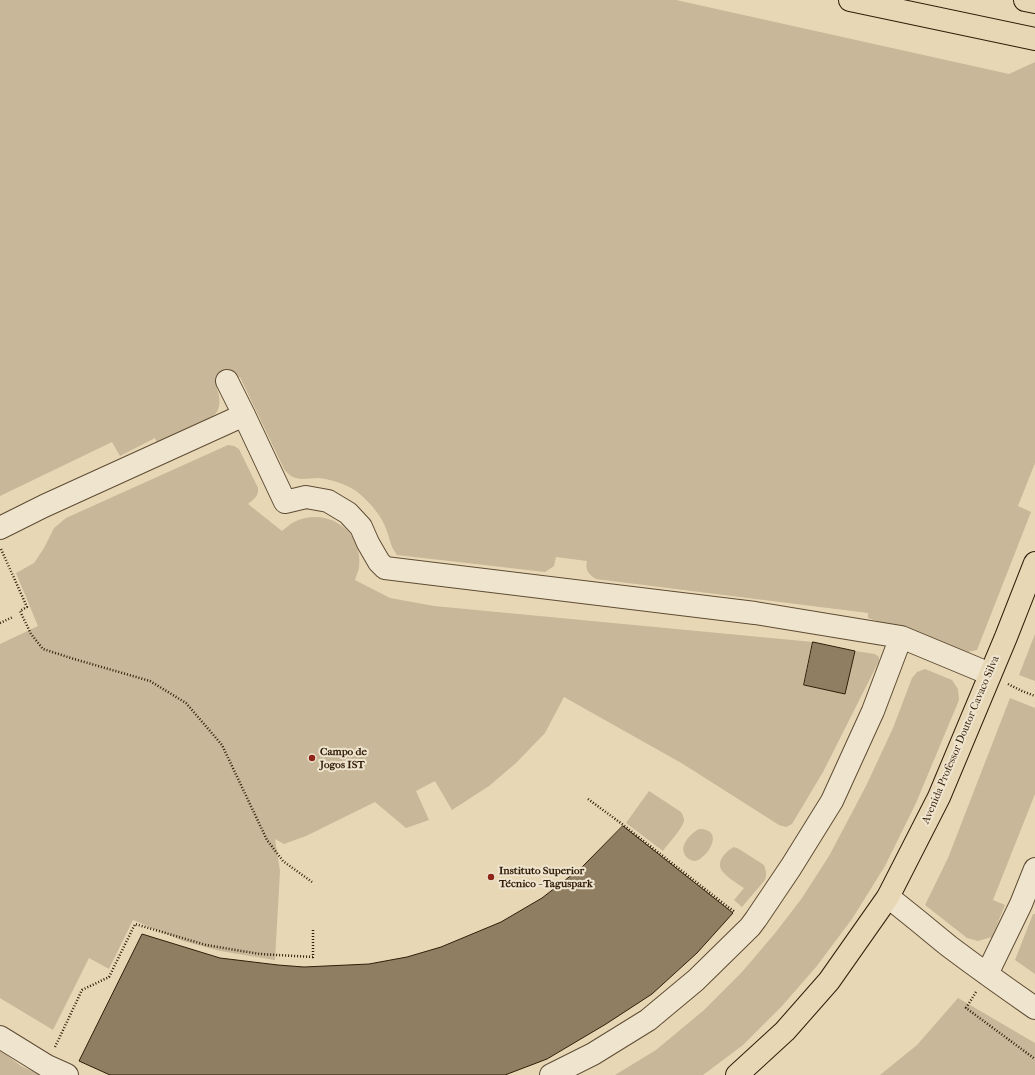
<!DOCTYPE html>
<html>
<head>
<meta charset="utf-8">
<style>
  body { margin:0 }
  canvas { display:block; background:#e7d7b5 }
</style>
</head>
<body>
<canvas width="1035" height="1075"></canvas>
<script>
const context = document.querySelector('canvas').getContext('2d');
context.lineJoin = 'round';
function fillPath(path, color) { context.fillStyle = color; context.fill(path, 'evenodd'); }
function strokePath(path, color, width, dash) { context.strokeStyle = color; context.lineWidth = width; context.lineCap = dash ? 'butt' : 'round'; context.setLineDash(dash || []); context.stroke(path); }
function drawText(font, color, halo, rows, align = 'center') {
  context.font = font + ' "IM FELL French Canon",serif'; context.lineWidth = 4; context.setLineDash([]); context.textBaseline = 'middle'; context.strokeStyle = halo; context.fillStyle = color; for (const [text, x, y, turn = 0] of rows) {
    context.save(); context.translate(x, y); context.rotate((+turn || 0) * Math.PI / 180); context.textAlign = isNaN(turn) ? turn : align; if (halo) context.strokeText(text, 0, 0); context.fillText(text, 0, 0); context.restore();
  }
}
fillPath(new Path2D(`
  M0,0H676L1009,74L1035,62V463L1018,506L1031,512L977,650L968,652L868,618V613L596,579C588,574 585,570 587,561L556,557L554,566L545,572L397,555C389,544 390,537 385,526C380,514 367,499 356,491C346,484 330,479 318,478C311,478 303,480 296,478C291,477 287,473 284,469L240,377L217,388C219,395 221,402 218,410C213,422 172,438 158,445L155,438L120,456L112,442L0,496Z
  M228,445L234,446L239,449L258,488C259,496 254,499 248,504L282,531C286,528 290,524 294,522C327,506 364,531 359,568C358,572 356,576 355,580L390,598L434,606L813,642L804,685L845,694L855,651L875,654L879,657V661L823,772L792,824L786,827L779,825L683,764L564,697L545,733L516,763L489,786L452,810L435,781L416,791L429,820L406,828L375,802L306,836L284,844L275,839L280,871L275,960L220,951L183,941L133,920L109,969L89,958L53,1030L0,998V644L38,626L16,573L34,563L44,548L54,528L66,518Z
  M1035,634V681L1019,675Z
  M925,669L952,680L958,689L959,700L916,803L885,866L852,919L816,967L782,1006L743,1045L703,1075H615L656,1050L704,1010L742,972L776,932L802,898L829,856L866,786L893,728L912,678L917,672Z
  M1010,698L1035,708V794L993,900L1005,905L992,937L978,941L967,938L925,905L948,858Z
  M649,791L681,812C683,815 684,818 684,821C682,829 668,844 663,851L626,823Z
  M699,829C727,829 706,861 694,861C687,860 681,853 684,845C686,839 693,832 699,829Z
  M734,847L739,849L764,865C766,871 767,874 765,880L742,907L734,900L744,888C738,884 728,878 723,872C715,862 725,852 734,847Z
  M1033,914H1035V974L1015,960Z
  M958,998L1035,1043V1075H880L917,1045Z
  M0,1050L21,1066L41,1075H0Z`), '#c8b798');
const building = new Path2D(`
  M813,642L855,651L845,694L804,685Z
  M623,826L733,913L697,953L652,994L606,1024L547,1059L505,1075H110L79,1061L142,934L220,958L278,965L304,967L369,964L407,957L441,947L501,922L542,898L582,867Z`);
fillPath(building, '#907e62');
strokePath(building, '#321d09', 1);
const minor = new Path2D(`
  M227,381L244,415L285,502L306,497L328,501L348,513L361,527L368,543L379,562L385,568L755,613L901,637
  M0,528L44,506L244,415
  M888,897C909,913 929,930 950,947C978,968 1006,988 1035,1008
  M987,974L1021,904L1035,869
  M0,1037L47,1066L67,1075
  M551,1075L593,1054L648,1020L696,980L750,927L756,919L791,867L832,801L873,711L901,637L990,674`);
const major = new Path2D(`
  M850,0L1035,39
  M1025,0L1035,2
  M737,1075L785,1031L829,981L888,897L939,797L1006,637L1035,563`);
strokePath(minor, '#5f4c34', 24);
strokePath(major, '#321d09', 24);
strokePath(new Path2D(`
  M1,549L27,607L20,611L31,634L43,649L74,659L150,681L186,703L222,745L267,840L283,861L312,882
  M0,623L13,617
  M1008,684L1022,691L1035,696
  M588,799L622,824L728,907L735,912
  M976,992L966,1008L1035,1059
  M55,1047L82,990L109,977L135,924L206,945L260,954L313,957V928`), '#321d09', 2.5, [1, 2]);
strokePath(minor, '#efe5cf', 22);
strokePath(major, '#e7d7b5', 22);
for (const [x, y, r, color] of [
  [312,758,4,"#8f2418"],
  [491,877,4,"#8f2418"]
]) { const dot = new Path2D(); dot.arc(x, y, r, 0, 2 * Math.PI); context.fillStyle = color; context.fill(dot); strokePath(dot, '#efe5cf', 1.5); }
drawText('11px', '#321d09', '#efe5cf', [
  ["Avenida Professor Doutor Cavaco Silva",961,740,-67]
]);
drawText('bold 11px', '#321d09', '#efe5cf', [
  ["Campo de",320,752],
  ["Jogos IST",320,765],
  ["Instituto Superior",499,871],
  ["Técnico - Taguspark",499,884]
], 'left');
</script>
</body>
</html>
